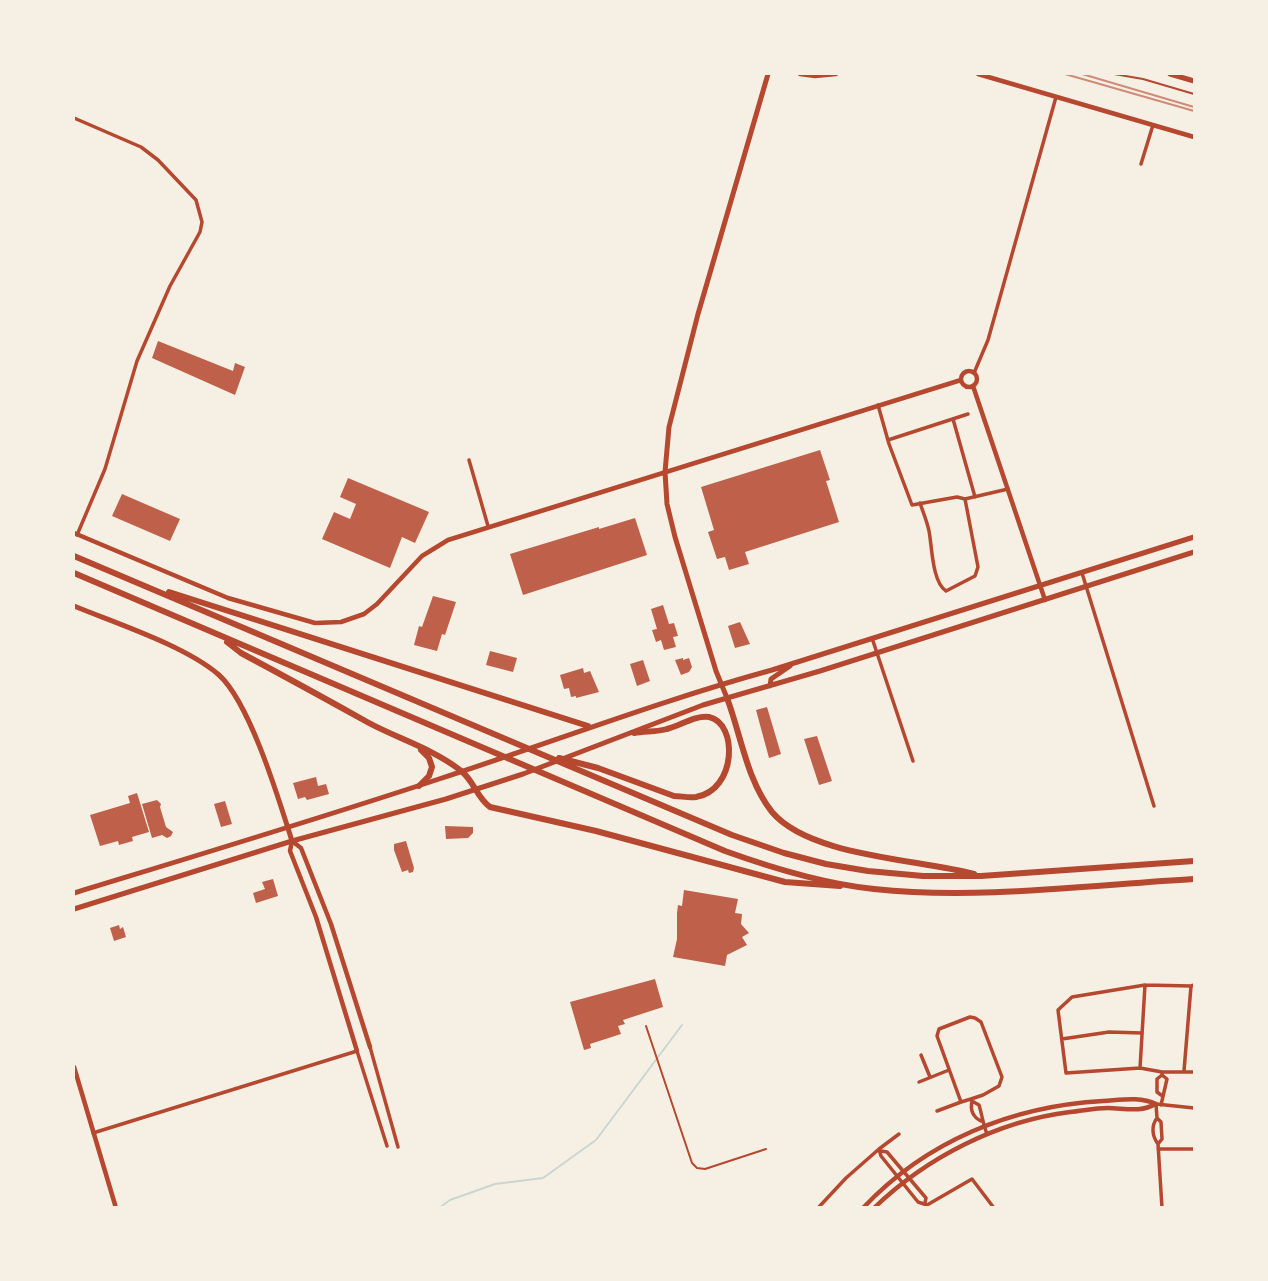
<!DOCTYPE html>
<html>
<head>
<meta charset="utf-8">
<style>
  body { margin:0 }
  #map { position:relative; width:1268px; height:1281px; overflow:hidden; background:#f6efe4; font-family:"Public Sans",sans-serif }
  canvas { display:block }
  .frame { position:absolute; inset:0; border:75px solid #f6efe4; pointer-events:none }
</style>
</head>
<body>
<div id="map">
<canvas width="1268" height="1281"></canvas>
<div class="frame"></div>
</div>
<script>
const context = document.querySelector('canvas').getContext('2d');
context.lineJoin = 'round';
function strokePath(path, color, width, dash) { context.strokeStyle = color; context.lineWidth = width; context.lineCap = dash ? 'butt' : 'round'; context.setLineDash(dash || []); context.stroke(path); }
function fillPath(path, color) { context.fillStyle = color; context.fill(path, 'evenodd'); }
strokePath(new Path2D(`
  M439,1208L450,1200L495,1184L543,1178L596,1140L682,1025`), '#c9d6d2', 2);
fillPath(new Path2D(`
  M158,341L233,371L235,363L245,367L235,395L152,358Z
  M820,450L830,480L826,481L839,522L745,552L749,564L729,570L725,557L717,559L708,532L714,530L701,487Z
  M348,478L429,512L415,543L402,537L390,568L322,539L334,512L350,519L356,504L340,497Z
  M122,494L180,519L170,541L112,516Z
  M635,518L647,555L523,595L510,554L599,527V529Z
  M433,596L456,602L445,635L442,634L437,651L414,645L419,626L422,627Z
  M663,605L669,624L674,623L678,636L673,637L676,647L664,650L661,640L656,642L652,630L657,629L651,609Z
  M740,622L750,644L735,648L728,626Z
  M490,651L517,658L513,672L486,665Z
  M683,658V660L689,658L692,667L689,672L681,675L675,660Z
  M643,660L650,681L637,686L630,664Z
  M583,668L584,673L590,671L599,692L576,698V696L571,697L569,688L564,689L560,675Z
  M767,707L781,754L769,758L756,710Z
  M817,736L832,781L819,785L804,739Z
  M316,777L318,786L326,784L329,794L307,800L305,797L298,799L293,783Z
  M137,793L149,832L132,837L133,841L119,845L118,841L100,846L90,815L130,803L128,796Z
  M157,800L161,804L160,807L166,827L173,832L171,836L167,838L162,835L152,838L142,804Z
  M225,801L232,824L221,827L214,804Z
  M445,826L473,827V833L468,838L446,839Z
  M406,841L414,868L413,872L409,873L408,870L402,872L394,850V844Z
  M273,879L278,896L256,903L253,893L265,889L262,882Z
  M684,890L738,899L735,913L742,914L741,924L749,933L742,937L747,945L727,955L725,966L673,957L677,939V913L678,905L682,906Z
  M119,925L120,929L123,927L126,937L114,941L110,928Z
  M655,979L663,1007L623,1020L625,1024L618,1026L621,1034L590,1044L591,1048L584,1050L570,1002Z`), '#bf614a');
strokePath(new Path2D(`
  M1114,74L1143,79L1194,94`), '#b5482f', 2);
strokePath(new Path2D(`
  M646,1026L692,1163L697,1168L705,1169L766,1149`), '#b5482f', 2);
strokePath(new Path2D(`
  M74,118L141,147L158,160L196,200L202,222L200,232L170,286L137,361L105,469L77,535
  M1141,164L1153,125
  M974,373L988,340L1056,97
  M878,405L889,444L912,505L957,497L965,499L1008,489
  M953,419L975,497
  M888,440L968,414
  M469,460L488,526
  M920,503C923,512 927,521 929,531C932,546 932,582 946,591L975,576L978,567L965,499
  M1082,573L1154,806
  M872,638L913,761
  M1062,1039L1109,1032L1142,1033
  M370,1047L398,1147
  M921,1055L930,1077
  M1140,1068L1066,1073L1058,1010L1072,997L1145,985
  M1184,1071L1191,986L1194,985
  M1162,1072L1140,1068L1145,985L1191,986
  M919,1082L949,1070
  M1161,1095L1157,1092V1079L1162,1075V1072H1194
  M971,1099L961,1102L937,1036L939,1029L970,1017L975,1018L981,1022L1002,1077L999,1086L983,1095L971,1099L972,1101
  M972,1101L979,1105C982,1115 983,1124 987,1134
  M972,1101C970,1110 973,1117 981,1121
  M1161,1105L1167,1079L1162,1075
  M937,1111L961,1102
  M1157,1118C1151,1126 1152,1136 1158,1144L1162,1208
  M93,1133L357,1051L387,1146
  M899,1134L879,1149L881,1156L918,1202L927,1205L972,1179L994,1208
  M1158,1144L1162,1139L1161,1122L1157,1118L1156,1104L1194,1108
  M1158,1149H1194
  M881,1151L887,1152L926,1198L925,1203
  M818,1208L846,1178L879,1149`), '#b5482f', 3.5);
strokePath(new Path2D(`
  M800,74L815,76L836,74
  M978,74L1194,137
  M961 379a8 8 0 1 1 16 0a8 8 0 1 1-16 0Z
  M973,386L1045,600
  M74,533L228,598L315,623L341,622L364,614L377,604L422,556L448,540L961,380
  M357,1051L316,917L290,851L292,841L301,848L331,924L370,1047
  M74,1067L116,1208
  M863,1208C926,1141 1012,1106 1103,1101C1120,1100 1140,1096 1156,1104
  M874,1208C927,1157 998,1121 1070,1112C1082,1111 1095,1108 1108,1108C1123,1108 1141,1113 1155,1104`), '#b5482f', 4.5);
strokePath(new Path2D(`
  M74,606C115,623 186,646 219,675C250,703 279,800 292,841
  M727,698L716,671L675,537L667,504L665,472L669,427L698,314L768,74`), '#b5482f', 5);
strokePath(new Path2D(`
  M1170,74L1194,81
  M770,686L771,679L790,666
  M74,893C195,856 318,819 439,779C550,743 659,701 772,670L1194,537
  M74,909L292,841L446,799L523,774L703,705L820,671L1194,552`), '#b5482f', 5);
strokePath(new Path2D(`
  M74,556L732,835L784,853L826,864L868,871L923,876H981L1194,861
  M74,573L725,851C772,868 824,884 874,889C977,900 1091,885 1194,879
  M169,592L588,726
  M227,642L241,653C284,676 326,699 369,723C399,739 433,749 460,770C474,780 476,797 490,807L596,831L785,882L840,886
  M727,698C741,735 747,781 772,812C810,857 920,859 974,874
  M559,758L598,768L674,796C681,796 688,798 696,797C737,790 738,723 709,717C695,715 680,726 667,729C657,732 645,731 634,733
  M419,786L429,776L432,767L429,758L421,750`), '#b5482f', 6);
strokePath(new Path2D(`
  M1065,74L1194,111`), '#cf8b77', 2);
strokePath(new Path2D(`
  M1082,74L1194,107`), '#cf8b77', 2);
</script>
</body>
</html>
